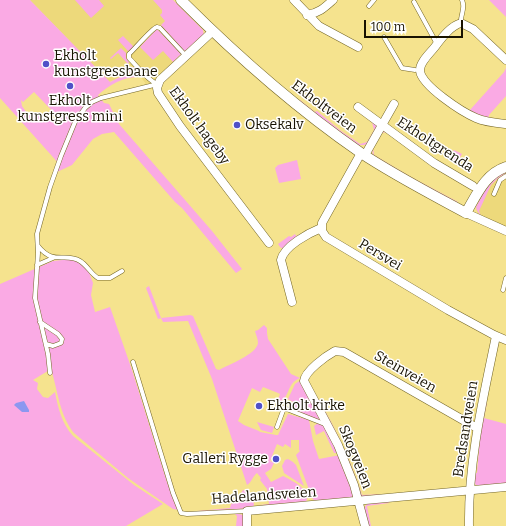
<!DOCTYPE html>
<html>
<head>
<meta charset="utf-8">
<style>
  body { margin:0 }
  #map { position:relative; width:506px; height:526px; overflow:hidden; background:#f5e38e; font-family:Bitter,serif }
  canvas { display:block }
  .scale { position:absolute; left:364px; top:20px; width:99px; height:18px; box-sizing:border-box; border:2px solid #181200; border-top:0; padding-left:5px; font-size:12px; line-height:14px; white-space:nowrap; color:#181200; -webkit-text-stroke:3px #fff; paint-order:stroke }
</style>
</head>
<body>
<div id="map">
<canvas width="506" height="526"></canvas>
<div class="scale">100 m</div>
</div>
<script>
const context = document.querySelector('canvas').getContext('2d');
context.lineJoin = 'round';
function fillPath(path, color) { context.fillStyle = color; context.fill(path, 'evenodd'); }
function strokePath(path, color, width, dash) { context.strokeStyle = color; context.lineWidth = width; context.lineCap = dash ? 'butt' : 'round'; context.setLineDash(dash || []); context.stroke(path); }
function drawText(font, color, halo, rows, align = 'center') {
  context.font = font + ' Bitter,serif'; context.lineWidth = 3; context.setLineDash([]); context.textBaseline = 'middle'; context.strokeStyle = halo; context.fillStyle = color; for (const [text, x, y, turn = 0] of rows) {
    context.save(); context.translate(x, y); context.rotate((+turn || 0) * Math.PI / 180); context.textAlign = isNaN(turn) ? turn : align; if (halo) context.strokeText(text, 0, 0); context.fillText(text, 0, 0); context.restore();
  }
}
fillPath(new Path2D(`
  M30,0H173L203,30L204,36L154,82L146,84L137,72L122,76L109,82Z
  M506,171V229L482,218L477,212L476,207L486,185Z`), '#edd97b');
fillPath(new Path2D(`
  M0,0H30L110,82L122,76L133,74L128,71L120,76L117,74L125,68L133,67L140,77C124,76 109,85 98,95L104,103L109,104L119,124L212,231L242,269L236,273L182,208L175,202L114,132L102,134L93,139L72,165L57,172L60,165L0,98ZM34,92L62,121V122C56,119 55,120 49,119C45,118 47,116 43,115C40,114 30,112 27,113L22,106L21,100L23,102Z
  M75,0H99L104,6L91,18Z
  M153,0H173L203,30L204,36L187,50L184,51L161,25L165,21L160,15L162,13V10Z
  M489,0H506V17Z
  M156,30H158L160,32L181,54L173,62L163,51L153,60L140,47Z
  M123,36L134,47L129,52L118,40Z
  M121,48L126,53V58L129,62L128,64L118,53L111,59L110,58Z
  M506,68V96L489,115L488,119L469,111L504,72Z
  M300,100L315,112L317,111L341,131L360,144L367,142L374,130L372,122L376,125L377,128L368,144L363,145H358L349,140L299,101Z
  M382,131L386,132L382,133L373,148L374,155L411,177L458,202L456,203L411,178L373,155L372,149Z
  M454,150L462,154L456,164L448,159Z
  M297,160L301,179L279,183L275,168L278,165Z
  M506,171V173L498,178L491,185L479,211L481,216L506,227V229C496,224 478,219 476,207L490,181Z
  M295,234L296,236L301,234L302,236L283,249L280,247L278,244L289,236L291,237Z
  M72,259L83,264L89,272L93,283L91,295L95,312L110,307L132,370L167,482L178,510L173,509L128,478L74,433C59,414 58,391 51,369L33,380L38,383L37,389L43,397L48,398L55,392C58,408 62,424 73,436L134,485L163,504L126,526H0V284L53,261Z
  M149,286L161,318L190,315L193,316L216,369L219,370C228,365 257,354 258,343C258,339 256,335 255,331L258,330L264,325L267,328V333L268,339L291,374L300,378C287,383 290,396 281,401L278,400L280,394L278,393L263,387L260,392L252,388L238,421L244,425L259,431L260,432L276,435H278L288,414L309,420L313,441L319,459L340,455L354,492L353,498L316,502L311,497V495L296,455L300,451L299,450V440H291V448L285,444L283,447L277,444L270,461L274,463L271,469L265,473L271,482L283,476C292,481 315,491 305,503L261,507L260,505L269,504L267,489L260,480L261,478L257,473C252,477 252,482 247,485L212,379L188,321L163,322L161,318L158,319L146,288Z
  M301,380L324,423L290,409L293,402L288,399L295,384Z
  M307,380C331,419 348,452 362,495L385,494L383,495L363,497L360,495Z
  M487,403L484,418L506,424V484L481,486L476,485L474,482L475,473H477L480,437L485,404Z
  M257,422L274,427L272,433L261,430Z
  M318,423L326,426L337,453H334L324,431L316,435L314,426Z
  M288,459L293,462L296,465L304,486L284,473L282,466L285,460Z
  M243,490L250,493L254,504L253,508L186,512L230,508L231,504L236,501Z
  M388,501L389,503L367,506L371,526H367C365,518 361,509 368,503Z
  M234,513L243,515L245,526H236L237,516Z`), '#faaae4');
fillPath(new Path2D(`
  M24,401L29,410V412H22L14,405L16,403Z`), '#8c97f0');
const service = new Path2D(`
  M414,2L437,44
  M369,6L374,0
  M461,23C460,15 466,8 462,0
  M384,37L402,68L415,70
  M157,84C146,79 138,67 129,58V54C135,49 152,28 157,27L160,28L186,56
  M494,194L500,180L506,176
  M38,246C54,266 65,252 80,261C87,265 91,274 98,278H110L122,271
  M37,265L53,258
  M503,290L506,278
  M40,322L58,334L62,339L61,343L53,346L46,344
  M133,362L173,493L181,513L187,514L247,511
  M50,373L48,354L35,298L38,253L37,234L50,187L61,156L75,122L85,108L92,102L101,98L158,84
  M277,427L284,408L327,425`);
const minor = new Path2D(`
  M294,0L319,26L358,47
  M307,15C319,13 324,8 333,0
  M213,31L160,80L157,88L158,93L180,126L269,243
  M506,60L473,29L461,23C450,26 441,39 434,48C430,53 419,63 420,71C422,86 462,112 476,118C485,122 496,123 506,124
  M358,107L434,163L473,186
  M361,153L322,223V231L326,237L448,310L494,335L506,340
  M365,155L394,104
  M466,213L506,231
  M292,302L281,260C284,246 309,233 321,228
  M247,526V511L506,487
  M365,526L354,485L338,445L304,381C305,371 326,356 335,351L344,352L477,428
  M469,526C468,462 483,399 496,336`);
const tertiary = new Path2D(`
  M181,0C237,56 296,108 361,153C394,175 431,194 466,213C477,194 485,174 506,167`);
strokePath(service, '#746626', 5);
strokePath(minor, '#746626', 9);
strokePath(tertiary, '#746626', 11);
strokePath(service, '#fff', 4);
strokePath(minor, '#fff', 8);
strokePath(tertiary, '#fff', 10);
for (const [x, y, r, color] of [
  [46,64,4,"#5051c8"],
  [70,86,4,"#5051c8"],
  [237,125,4,"#5051c8"],
  [259,406,4,"#5051c8"],
  [276,459,4,"#5051c8"]
]) { const dot = new Path2D(); dot.arc(x, y, r, 0, 2 * Math.PI); context.fillStyle = color; context.fill(dot); strokePath(dot, '#fff', 1.5); }
drawText('14px', '#181200', '#fff', [
  ["Ekholt",54,56],
  ["kunstgressbane",54,72],
  ["Ekholt",70,101,"center"],
  ["kunstgress mini",70,117,"center"],
  ["Oksekalv",245,125],
  ["Ekholt kirke",267,406],
  ["Galleri Rygge",268,459,"right"]
], 'left');
drawText('14px', '#181200', '#fff', [
  ["Ekholtveien",324,107,37],
  ["Ekholt hageby",199,126,54],
  ["Ekholtgrenda",435,145,33],
  ["Persvei",380,255,31],
  ["Steinveien",405,372,30],
  ["Bredsandveien",466,429,-81],
  ["Skogveien",355,457,68],
  ["Hadelandsveien",264,496,-4]
]);
</script>
</body>
</html>
